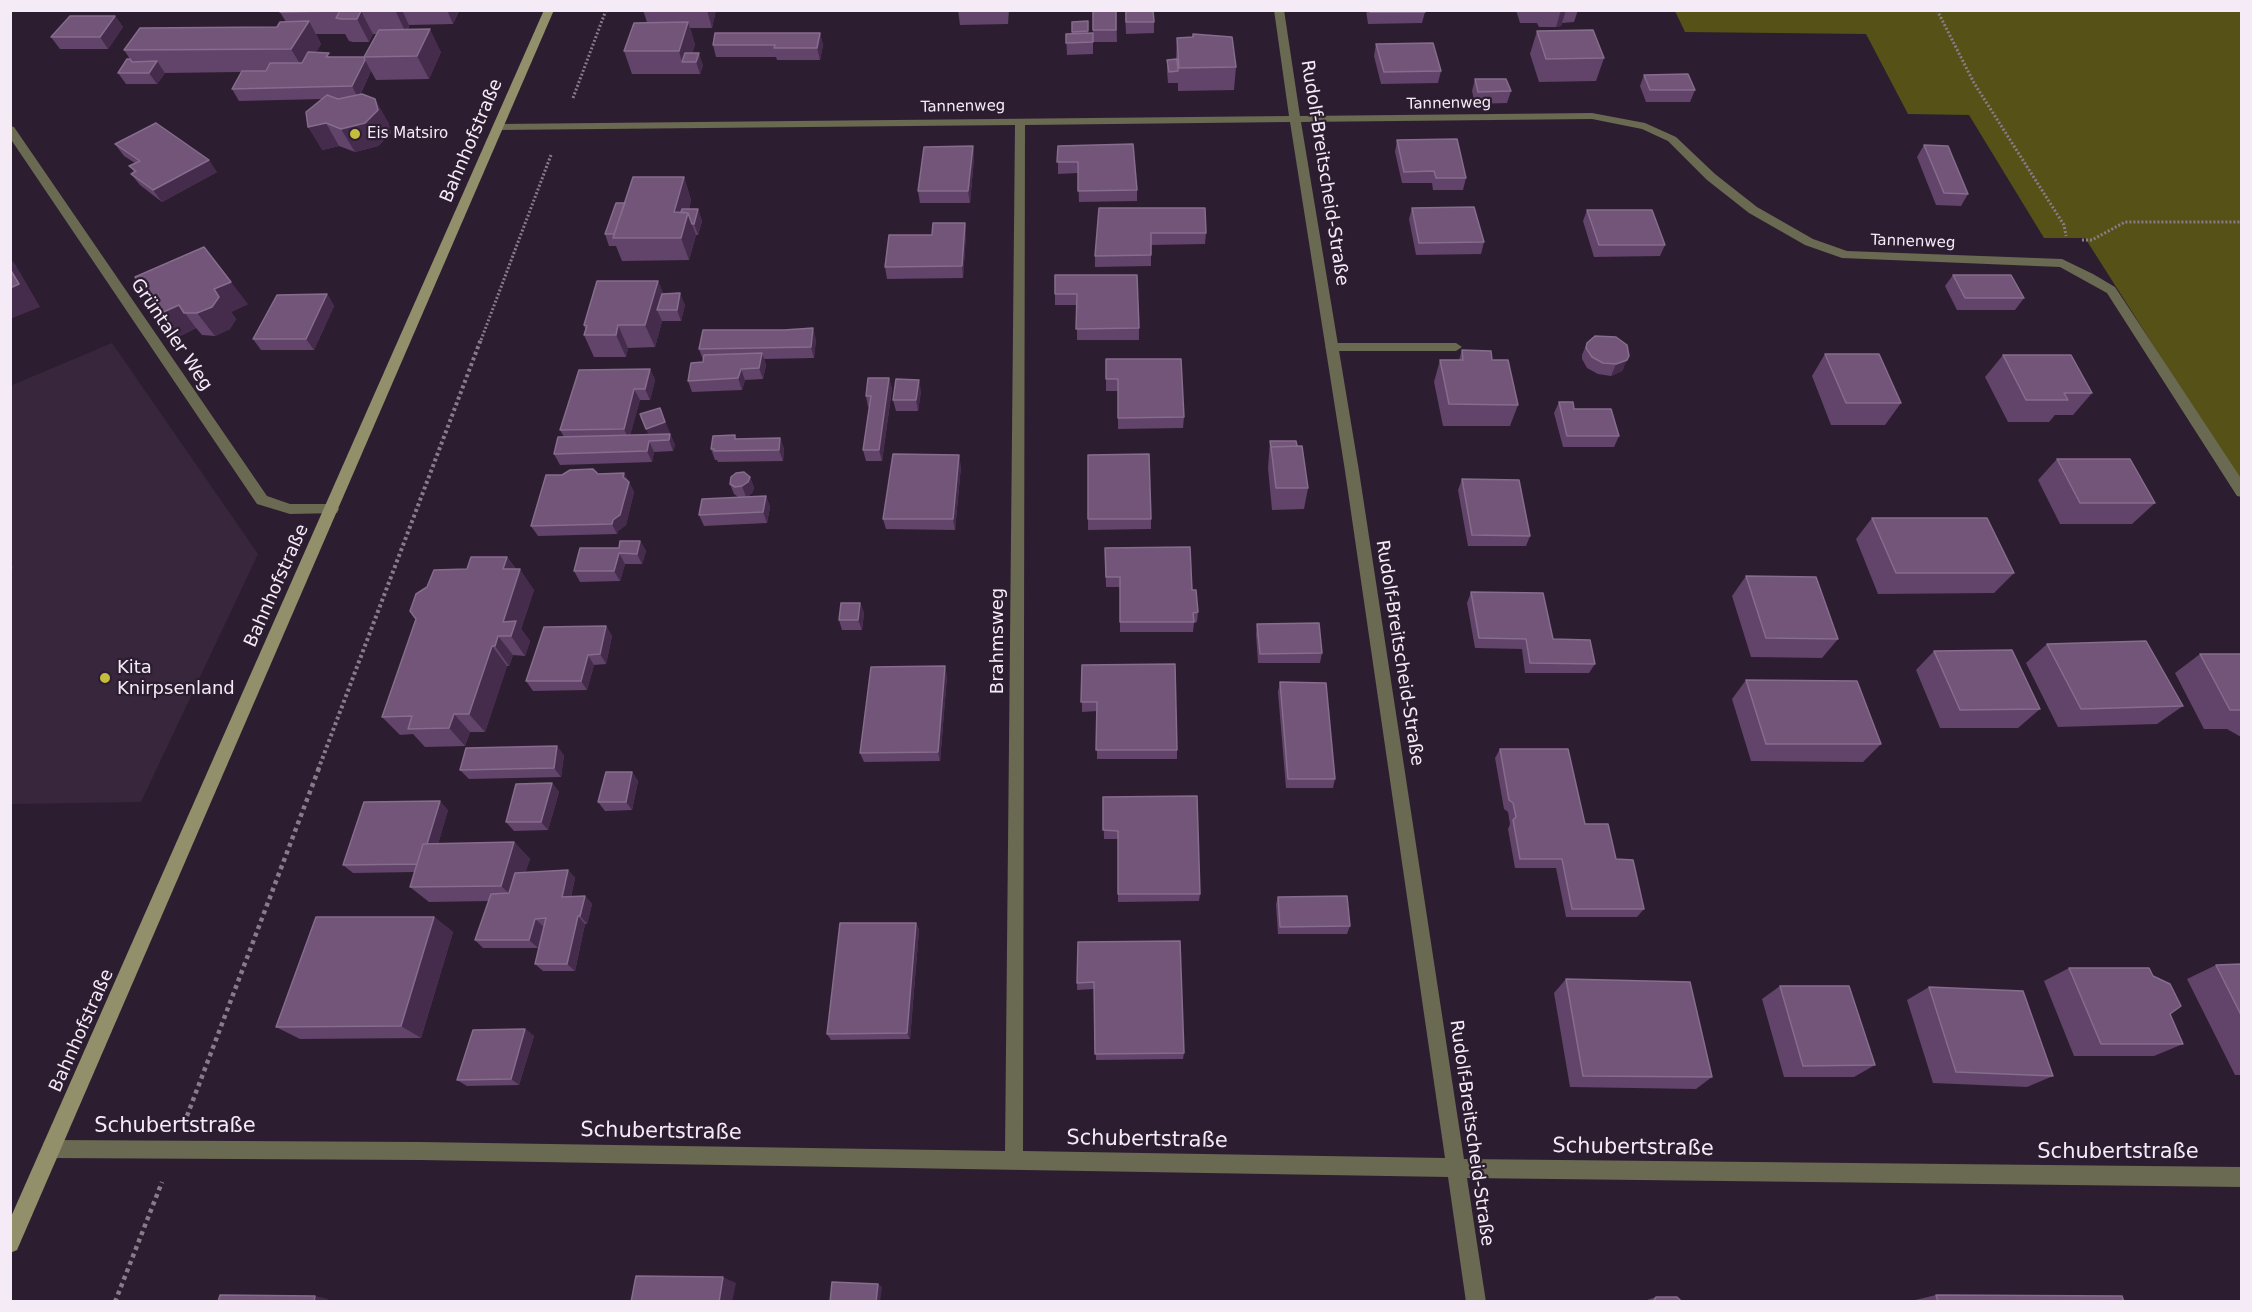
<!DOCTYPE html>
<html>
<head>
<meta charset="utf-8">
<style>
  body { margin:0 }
  #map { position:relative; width:2252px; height:1312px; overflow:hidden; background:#2c1e30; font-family:"DejaVu Sans",sans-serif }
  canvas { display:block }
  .frame { position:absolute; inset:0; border:12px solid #f5ebf7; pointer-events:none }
</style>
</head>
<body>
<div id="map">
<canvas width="2252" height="1312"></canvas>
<div class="frame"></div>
</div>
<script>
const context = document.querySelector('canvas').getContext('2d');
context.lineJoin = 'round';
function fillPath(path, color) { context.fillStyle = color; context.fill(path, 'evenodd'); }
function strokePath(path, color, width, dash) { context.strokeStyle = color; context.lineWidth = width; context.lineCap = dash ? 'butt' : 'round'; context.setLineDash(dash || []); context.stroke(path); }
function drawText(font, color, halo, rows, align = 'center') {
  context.font = font + ' "DejaVu Sans",sans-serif'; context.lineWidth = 4.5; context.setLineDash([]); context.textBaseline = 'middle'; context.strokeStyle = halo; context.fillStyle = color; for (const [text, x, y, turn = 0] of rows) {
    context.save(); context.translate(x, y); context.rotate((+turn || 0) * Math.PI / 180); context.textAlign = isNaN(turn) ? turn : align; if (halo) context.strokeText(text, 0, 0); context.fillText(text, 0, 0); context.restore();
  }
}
fillPath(new Path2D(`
  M112,343L258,554L141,802L11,804L10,386Z`), '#38263d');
fillPath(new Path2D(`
  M1675,11H2241V483L2085,238H2044L1969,115L1908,114L1866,34L1685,32Z`), '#555117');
strokePath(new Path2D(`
  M1937,10L1974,83L2064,225L2066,236
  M573,98L606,10
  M2082,240H2092L2125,222H2242
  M481,340L551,155`), '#887c8b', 3, [2, 2]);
strokePath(new Path2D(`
  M318,770L481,339`), '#887c8b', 4, [3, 3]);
strokePath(new Path2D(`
  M187,1116L319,768
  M115,1302L162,1182`), '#887c8b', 4.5, [4, 4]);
fillPath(new Path2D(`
  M1331,343H1456L1462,347L1456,351H1331L1325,347Z`), '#6a6952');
fillPath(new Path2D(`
  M1274,10H1284L1300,116L1592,113L1645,123L1676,137L1715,174L1757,207L1813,239L1847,251L2062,259L2093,274L2115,287L2242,480V497L2237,496L2107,293L2060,267L1842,258L1805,245L1749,213L1707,180L1668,141L1642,129L1592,119L1301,122L1359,471L1464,1159L2242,1167V1187L1467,1178L1486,1302H1466L1448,1177L420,1160L51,1158L44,1156L42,1149L44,1142L51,1140L420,1142L1005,1151L1015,125L499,130L494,127L499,124L1289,116ZM1290,122L1345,471L1445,1158L1023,1151L1025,125Z
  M10,126L14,127L267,496L290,504H332L337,505L339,509L337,513L290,514L257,504L10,138Z`), '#6a6952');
fillPath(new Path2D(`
  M544,10H554L17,1250L10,1253V1219Z`), '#91906a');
fillPath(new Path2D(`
  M281,10H463L459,11L453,24L409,25L408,30L441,52L429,79L376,80L371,71L360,95L388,122L391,133L378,146L355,152L339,146L322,150V99L239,101L232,89L241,72L165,73L157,84H126L118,73L130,59L124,50L277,27L286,22L280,12ZM316,34H345L349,41L353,42H369L373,34H376L364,57H331L316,52L321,44Z
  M643,10H716L712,28H690L695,45L692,53L703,65L700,74H632L624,51L647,22Z
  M958,10H1009L1008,24L960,25Z
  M1093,10H1116L1117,42H1093V54L1067,55L1066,34H1072V22L1088,21V34L1093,35Z
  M1125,10L1154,22V33L1126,34Z
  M1366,10H1425V12L1422,23L1368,24Z
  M1516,10H1578L1574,22L1562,23L1561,26L1556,27H1539L1537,23H1520Z
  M115,16L123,27L108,49H60L51,37Z
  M1537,31L1604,58L1596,81L1539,82L1530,54Z
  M820,33L823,45L820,60H777L776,57H716L713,45Z
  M1193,34L1236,67L1234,90L1178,91V82V83H1168L1167,71V60L1176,59L1177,38L1192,37Z
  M1376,44L1441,71L1438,83L1381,84L1374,56Z
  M1644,75L1695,90L1690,102H1646L1640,86Z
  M1475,79L1511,91L1507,103L1475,104L1472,91Z
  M1397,140L1466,178L1463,190H1433L1432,183H1402L1395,152Z
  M115,144L217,172L162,202L140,185L131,174L134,172L129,166L135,163L124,156Z
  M1924,145L1968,194L1961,206L1936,205L1917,157Z
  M973,146L974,158L970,203H920L918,191Z
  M1058,146L1137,190V201L1079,202L1078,173L1058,174Z
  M684,177L691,200L689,209H698L702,221L698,235H696L689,260L622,261L616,246H609L605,234L625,203Z
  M1205,208L1206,233L1205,244L1151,245V266L1095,267V256Z
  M1412,208L1484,242L1481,254L1416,255L1409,219Z
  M1587,210L1665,245L1660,256L1594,257L1583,221Z
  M965,223L966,234L963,278L887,279L885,267L932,235Z
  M1055,275L1139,328V340H1077V305H1055Z
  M1953,275L2024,298L2015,310H1957L1945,286Z
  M658,281L663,294L685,305L681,321H662L655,347L628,348L626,357H594L584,335L585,329L584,325Z
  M327,294L334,306L314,350H261L253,339Z
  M248,304L231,312L236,319L230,329L215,336L202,335L196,328L180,336L161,313Z
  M816,339L814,358L764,359L766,365L763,379L745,380L742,390L692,392L688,381L703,362V360L699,349Z
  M1587,343L1624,367L1622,371L1611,376L1598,374L1587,368L1582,359V355Z
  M1462,350L1492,360L1518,405L1510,426H1443L1434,382L1440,360H1459Z
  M1825,354L1901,403L1885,425H1831L1812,376Z
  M2003,355L2092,393L2073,415H2055L2049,422H2008L1985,377Z
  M1106,359L1184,417L1183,428L1118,429V391H1106Z
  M650,369L655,380L650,400H640L630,435H649L640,414L670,433L665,435L670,434L675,445L673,451L654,452L652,462L560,465L554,454L564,437L560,430Z
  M889,378L892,389L882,461H866L863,450L869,407H868L866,396Z
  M921,391L918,411H896L893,400Z
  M1559,402L1574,409L1619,436L1614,447H1563L1554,413Z
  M780,438L784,449L783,461L718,462L717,460H715L711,449L737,439Z
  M1270,441L1297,446L1308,488L1304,509L1272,510L1268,468Z
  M2057,459L2155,503L2132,524H2060L2038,480Z
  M961,466L955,530L886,529L883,519Z
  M624,473L634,492L626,525L618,531L617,534L538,536L531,526L598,474Z
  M750,477L754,488L752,493L747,497L766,496L770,507L767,523L704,526L699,515L738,497L734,494L730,484Z
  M1462,479L1530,536L1526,546H1468L1458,490Z
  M1872,518L2014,573L1994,593L1878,594L1856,539Z
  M1088,519H1151V529L1088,530Z
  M640,541L646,551L642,564H625L620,581L580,582L574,571L619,548Z
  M1105,548L1192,590L1198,612L1197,622L1194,623L1193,632H1120V587H1106Z
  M507,557L516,569L534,590L521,629L530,641L525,656L513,655L509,666H507L485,732H470L465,746L425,747L413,734L400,735L382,717L416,619L467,569Z
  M1746,576L1838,639L1822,658L1751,657L1732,596Z
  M1471,592L1595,664L1589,673H1525L1522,649L1475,648L1467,603Z
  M860,603L864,613L862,630H842L839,620Z
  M1257,624L1322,653L1320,663H1258L1256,634Z
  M606,626L612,636L606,664L594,665L587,690L533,691L526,681Z
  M2047,644L2183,706L2157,724L2058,727L2026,663Z
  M1934,651L2040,709L2018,728H1940L1916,670Z
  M2200,654H2241V737L2227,729H2204L2175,673Z
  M1082,665L1177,750V759H1097V711L1082,712Z
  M947,676L940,761L864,762L860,753Z
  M1746,680L1881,744L1863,762L1751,761L1732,699Z
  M1280,682L1335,779L1333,788H1286L1278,692Z
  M1500,749L1585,824L1616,859L1644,909L1637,917H1566L1556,868H1515L1508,829L1510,824L1508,812L1504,809L1495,758Z
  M564,755L561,777L469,779L460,770Z
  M632,772L638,781L632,810L605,811L598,802Z
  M552,783L559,792L548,830L514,831L506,822Z
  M1103,797L1200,894L1199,901L1118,902V839H1104Z
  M448,810L438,844L514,842L530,859L525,872L568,870L575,878L571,897L585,896L592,904L587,924H585L575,971H543L535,964L544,926H543L538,948H483L475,940L489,901L429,902L410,887L415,872L353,873L343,865Z
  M1278,897L1350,926L1347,934H1278L1276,904Z
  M434,917L453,932L421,1038L300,1039L276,1027Z
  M916,923L919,930L910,1039L831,1040L827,1034Z
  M1078,942L1184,1053L1183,1059L1096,1060L1094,989L1077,990Z
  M2241,964V1075H2235L2187,979L2216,965Z
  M2069,968L2170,1014L2183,1044L2154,1056H2074L2044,981Z
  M1566,979L1712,1077L1696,1089L1570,1087L1554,993Z
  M1780,986L1875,1065L1854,1077H1784L1762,999Z
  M1929,987L2053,1076L2027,1087L1933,1083L1907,1000Z
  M525,1029L534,1036L519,1085L467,1086L457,1080Z
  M1936,1295L2124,1302H1907Z
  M1656,1297L1682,1302H1646L1647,1300Z`), '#62436a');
fillPath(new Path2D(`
  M395,10H402L409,25L406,33Z
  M447,10H459L453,24Z
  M707,10H716L712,28Z
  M1561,10H1566L1561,26L1556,27Z
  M361,11L373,34L369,42L357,19Z
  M115,16L123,27L108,49L100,37Z
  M309,21L321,44L305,72L291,49Z
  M688,22L695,45L690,62H682L679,51Z
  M430,29L441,52L429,79L417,56Z
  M820,33L823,45L820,60L817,48Z
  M699,53L703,65L700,74L696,62Z
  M365,60L371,71L358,98L352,86Z
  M157,61L165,73L157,84L149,73Z
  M375,99L388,122L391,133L378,146L355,152L341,129Z
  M326,123L339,146L322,150L308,127Z
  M973,146L974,158L970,203L968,191Z
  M209,160L217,172L162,202L153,190Z
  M684,177L691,200L688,213L696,235L689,260L681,238L674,212Z
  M698,209L702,221L698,235L694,224Z
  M965,223L966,234L963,278L962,266Z
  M10,259L15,264L40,307L10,319Z
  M658,281L667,303L657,310L662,321L655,347L645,325Z
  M231,282L248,304L231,312L236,319L230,329L215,336L197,313L214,289Z
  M680,293L685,305L681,321L677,310Z
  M327,294L334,306L314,350L306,339Z
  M179,305L196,328L180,336L161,313Z
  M618,325L628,348L626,357L616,335Z
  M813,328L816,339L814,358L811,347Z
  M762,353L766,365L763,379L759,368Z
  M1629,356L1622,371L1611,376L1616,364Z
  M650,369L655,380L650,400L645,389Z
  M741,369L745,380L742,390L738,378Z
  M889,378L892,389L882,461L879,450Z
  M919,380L921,391L918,411L916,400Z
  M634,389L640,400L629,440L624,429Z
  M660,408L670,433L651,440L646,429Z
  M670,434L675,445L673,451L669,440Z
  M780,438L784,449L783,461L779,450Z
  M649,441L654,452L652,462L647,451Z
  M959,455L961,466L955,530L953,519Z
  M624,473L634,492L626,525L618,531L617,534L612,524Z
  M750,477L754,488L752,493L746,497L742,486Z
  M766,496L770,507L767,523L763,512Z
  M640,541L646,551L642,564L637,554Z
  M619,553L625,564L620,581L614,571Z
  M507,557L519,574L520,569L534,590L521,629L530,641L525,656L511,636L503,622V569Z
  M10,565L14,567L10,573Z
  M860,603L864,613L862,630L858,620Z
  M606,626L612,636L606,664L600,654Z
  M498,636L513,655L509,666L495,646Z
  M492,646L507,666L485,732L469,714Z
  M588,655L594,665L587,690L581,681Z
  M945,666L947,676L940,761L938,752Z
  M454,714L470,732L465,746L449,728Z
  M557,746L564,755L561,777L554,768Z
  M632,772L638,781L632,810L626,802Z
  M552,783L559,792L548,830L541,822Z
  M440,801L448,810L430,872L421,864Z
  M514,842L530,859L517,901L501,886Z
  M568,870L575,878L569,905L562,897Z
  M585,896L592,904L587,924L580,916Z
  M578,916L585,924L575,971L567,964Z
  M434,917L453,932L421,1038L401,1026Z
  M535,919L543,926L538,948L529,940Z
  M916,923L919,930L910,1039L907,1033Z
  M525,1029L534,1036L519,1085L511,1079Z
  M723,1277L736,1283L732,1302H719Z
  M878,1284L882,1287L880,1302H876Z
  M315,1296L328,1299L327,1302H314Z`), '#462c4c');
const building = new Path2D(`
  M281,10H390L361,11L357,19H341L336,18L340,11L280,12Z
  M1093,10H1116V30H1093Z
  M1126,10H1153L1154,22H1126Z
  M1370,10H1425V12H1370Z
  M70,16H115L100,37H51Z
  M309,21L291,49L124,50L140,28L277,27L280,22Z
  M1088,21V31L1072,32V22Z
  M688,22L679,51H624L634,23Z
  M430,29L417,56L364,57L379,30Z
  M1593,30L1604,58L1546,59L1537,31Z
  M715,33H820L817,48H774L775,45H713Z
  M1093,33V42L1066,43V34Z
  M1193,34L1232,37L1236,67L1179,68L1177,38L1193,37Z
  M1433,43L1441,71L1384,72L1376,44Z
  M308,52L329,53L326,57H364L365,60L352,86L232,89L242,71H266L270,63H302Z
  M685,53H699L696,62H682Z
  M127,59H130L132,62L157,61L149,73H118Z
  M1177,59L1178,71L1169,72L1167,60Z
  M1688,74L1695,90H1650L1644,75Z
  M1475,79H1506L1511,91L1478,92Z
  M362,94L375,99L378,110L365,123L341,129L326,123L308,127L306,112L327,95L338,99Z
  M156,123L209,160L153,190L131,174L136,171L129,166L140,161L115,144Z
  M1457,139L1466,178H1436L1434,171L1404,172L1397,140Z
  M1133,144L1137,190L1078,191V162H1057L1058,146Z
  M1924,145L1948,146L1968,194L1944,193Z
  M973,146L968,191H918L924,147Z
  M633,177H684L674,212L688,213L681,238H613Z
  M616,203H625L614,234H605Z
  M1474,207L1484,242L1419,243L1412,208Z
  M1099,208H1205L1206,233H1151V255L1095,256Z
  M682,209H698L694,224H692L688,213L681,212Z
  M1587,210H1652L1665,245H1599Z
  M933,223H965L962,266L885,267L889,235H932Z
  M204,247L231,282L214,289L219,297L212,307L197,313H184L179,305L161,313L135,277Z
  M10,269L19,284L10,288Z
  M1055,275H1137L1139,328L1076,329L1077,294H1055Z
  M1953,275H2011L2024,298H1965Z
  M597,281H658L645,325H618L616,335H584L587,326L584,325Z
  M680,293L677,310H657L662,294Z
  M327,294L306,339H253L277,295Z
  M813,328L811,347L699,349L703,330H784Z
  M1595,336L1616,337L1627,345L1629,356L1627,360L1616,364L1603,363L1592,357L1586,348L1587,343Z
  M1462,350L1491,351L1492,360H1508L1518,405L1449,404L1440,360H1463Z
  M762,353L759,368L741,369L738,378L688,381L691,363L703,362L704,355Z
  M1825,354H1879L1901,403H1846Z
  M2003,355H2071L2092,393H2064L2068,400H2026Z
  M1106,359H1181L1184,417L1118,418V379H1106Z
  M650,369L645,389H634L624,429L560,430L579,370Z
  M868,378H889L879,450H863L871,396H866Z
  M896,379L919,380L916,400H893Z
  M1559,402H1573L1574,409H1611L1619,436H1567Z
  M660,408L665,422L646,429L640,414Z
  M670,434L669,440L649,441L647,451L554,454L558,437Z
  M735,435V439L780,438L779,450L714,451V449H711L713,436Z
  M1270,441H1296L1297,446L1271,447Z
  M1302,446L1308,488H1276L1271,447Z
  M893,454L959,455L953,519H883Z
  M1149,454L1151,519H1088V455Z
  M2057,459H2130L2155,503H2080Z
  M593,469L598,474L624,473L623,477L629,482L620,515L613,520L612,524L531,526L546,475H562L570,470Z
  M744,472L750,477L748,482L742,486L735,487L730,484L731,477L736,473Z
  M1462,479L1519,480L1530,536L1472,535Z
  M766,496L763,512L699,515L702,499Z
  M1872,518H1987L2014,573H1896Z
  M620,541H640L637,554L619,553L614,571H574L580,548H619Z
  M1190,547L1192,590H1196L1198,612L1193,613L1194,622H1120V577H1106L1105,548Z
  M471,557H507L503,569H520L503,622L516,621L511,636H498L495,646H492L469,714H454L449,728L408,729L412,716L382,717L416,619L410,611L416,594L427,587L434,570L467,569Z
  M1746,576L1816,577L1838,639L1766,638Z
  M1471,592L1543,593L1553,639L1590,640L1595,664L1530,663L1526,639L1479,638Z
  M841,603H860L858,620H839Z
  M1319,623L1322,653L1260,654L1257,624Z
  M606,626L600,654L588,655L581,681H526L544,627Z
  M2146,641L2183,706L2081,709L2047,644Z
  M2012,650L2040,709L1960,710L1934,651Z
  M2200,654H2241V710H2230Z
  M1175,664L1177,750H1096L1097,702H1081L1082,665Z
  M945,666L938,752L860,753L871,667Z
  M1746,680L1857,681L1881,744H1766Z
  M1280,682L1326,683L1335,779H1288Z
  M557,746L554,768L460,770L466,748Z
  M1500,749H1568L1585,824H1608L1616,859L1633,860L1644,909H1572L1562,859H1520L1513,820L1516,817L1513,803L1509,800Z
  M606,772H632L626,802H598Z
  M552,783L541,822H506L516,784Z
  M1197,796L1200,894H1118V831L1103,830V797Z
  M440,801L427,844H423L417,864L343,865L364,802Z
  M514,842L501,886L410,887L423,844Z
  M568,870L562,897L585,896L580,916H578L567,964H535L546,918L535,919L529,940H475L491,894L509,893L515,873Z
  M1347,896L1350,926L1280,927L1278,897Z
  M316,917H434L401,1026L276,1027Z
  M840,923H916L907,1033L827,1034Z
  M1180,941L1184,1053L1095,1054L1094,982L1077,983L1078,942Z
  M2241,964V1015L2216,965Z
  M2069,968H2149L2153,976L2170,984L2181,1006L2170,1014L2183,1044H2101Z
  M1566,979L1690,982L1712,1077L1583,1076Z
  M1780,986H1849L1875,1065L1803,1066Z
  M1929,987L2023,991L2053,1076L1956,1072Z
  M525,1029L511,1079L457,1080L473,1030Z
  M636,1276L723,1277L719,1302H631Z
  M832,1282L878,1284L876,1302H830Z
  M220,1295L315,1296L314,1302H218Z
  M1936,1295L2122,1296L2124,1302H1938Z
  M1656,1297H1677L1682,1302H1653Z`);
fillPath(building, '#725579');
strokePath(building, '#866c8d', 1.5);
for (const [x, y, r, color] of [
  [355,134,6,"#c4bd3e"],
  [105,678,6,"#c4bd3e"]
]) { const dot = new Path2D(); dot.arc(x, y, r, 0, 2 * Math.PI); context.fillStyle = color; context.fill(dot); strokePath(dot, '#2c1e30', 2); }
drawText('15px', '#f5ebf7', '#2c1e30', [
  ["Tannenweg",1449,104,-1],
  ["Tannenweg",963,107,-1],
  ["Tannenweg",1913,242,2]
]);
drawText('15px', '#f5ebf7', '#2c1e30', [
  ["Eis Matsiro",367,134]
], 'left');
drawText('18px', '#f5ebf7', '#2c1e30', [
  ["Bahnhofstraße",472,141,-67],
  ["Rudolf-Breitscheid-Straße",1324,173,81],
  ["Grüntaler Weg",171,335,56],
  ["Bahnhofstraße",277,586,-66],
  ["Brahmsweg",998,641,-90],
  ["Rudolf-Breitscheid-Straße",1399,653,81],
  ["Bahnhofstraße",82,1031,-66],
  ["Rudolf-Breitscheid-Straße",1471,1133,82]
]);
drawText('18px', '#f5ebf7', '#2c1e30', [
  ["Kita",117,668],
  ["Knirpsenland",117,689]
], 'left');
drawText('21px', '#f5ebf7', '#2c1e30', [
  ["Schubertstraße",175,1127],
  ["Schubertstraße",661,1132,1],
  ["Schubertstraße",1147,1140,1],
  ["Schubertstraße",1633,1148,1],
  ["Schubertstraße",2118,1153]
]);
</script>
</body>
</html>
